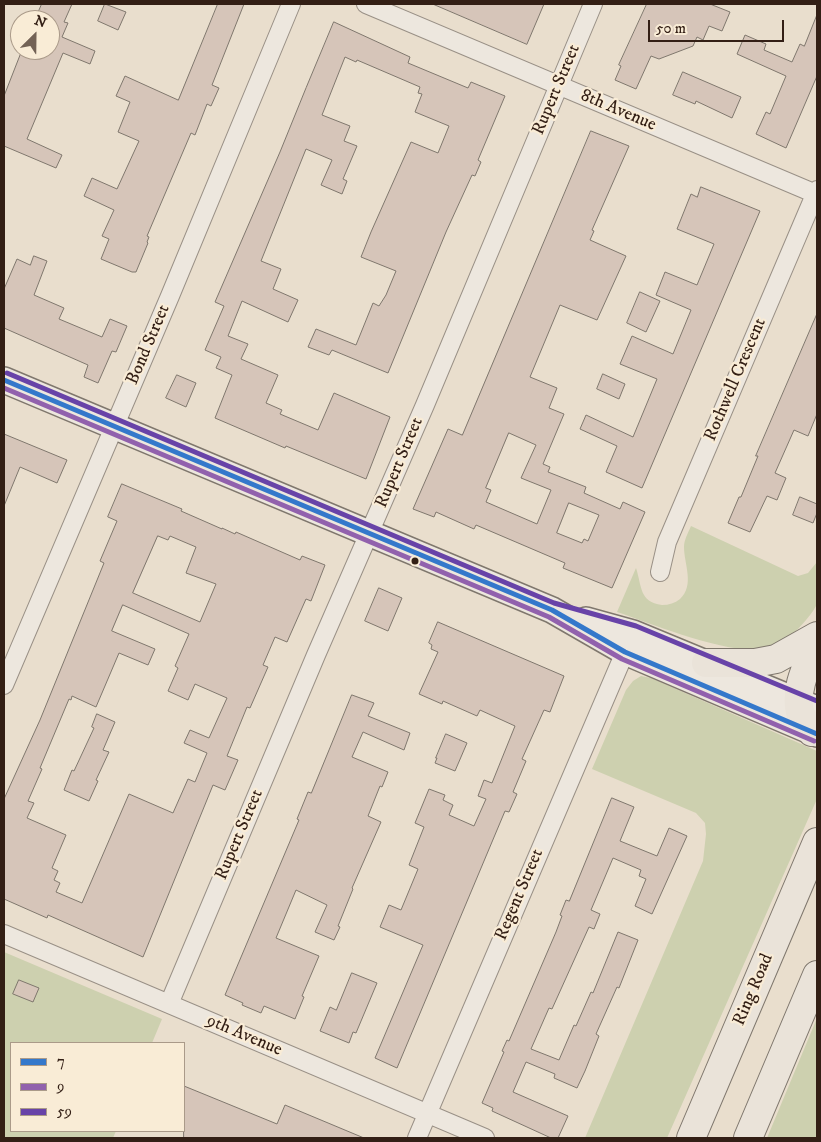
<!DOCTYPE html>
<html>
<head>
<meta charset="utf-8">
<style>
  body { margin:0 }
  #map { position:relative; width:821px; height:1142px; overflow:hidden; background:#e9decd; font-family:"IM FELL DW Pica",serif }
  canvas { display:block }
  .frame { position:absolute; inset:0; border:5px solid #331f15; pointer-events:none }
  .legend { position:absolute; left:10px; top:1042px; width:175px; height:90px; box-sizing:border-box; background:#f9ecd6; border:1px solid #aa9a89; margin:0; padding:6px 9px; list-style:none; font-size:15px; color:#331f15 }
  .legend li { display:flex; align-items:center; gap:10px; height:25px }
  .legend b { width:25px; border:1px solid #aa9a89 }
  .north { position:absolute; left:10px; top:10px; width:50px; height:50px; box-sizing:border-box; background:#f9ecd6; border:1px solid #aa9a89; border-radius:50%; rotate:23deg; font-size:14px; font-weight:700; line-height:20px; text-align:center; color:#331f15 }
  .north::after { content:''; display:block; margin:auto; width:18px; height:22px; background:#736255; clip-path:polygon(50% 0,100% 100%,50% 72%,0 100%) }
  .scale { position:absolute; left:648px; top:20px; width:136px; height:22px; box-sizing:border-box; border:2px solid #331f15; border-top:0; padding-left:6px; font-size:15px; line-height:18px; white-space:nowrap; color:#331f15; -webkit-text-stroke:4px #f9ecd6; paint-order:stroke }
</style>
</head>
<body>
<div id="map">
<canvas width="821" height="1142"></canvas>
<div class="frame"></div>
<ul class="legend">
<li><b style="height:6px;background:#3478cb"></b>7</li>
<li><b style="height:6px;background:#9161ad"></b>9</li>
<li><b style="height:6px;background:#6843a8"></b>59</li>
</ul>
<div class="north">N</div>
<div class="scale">50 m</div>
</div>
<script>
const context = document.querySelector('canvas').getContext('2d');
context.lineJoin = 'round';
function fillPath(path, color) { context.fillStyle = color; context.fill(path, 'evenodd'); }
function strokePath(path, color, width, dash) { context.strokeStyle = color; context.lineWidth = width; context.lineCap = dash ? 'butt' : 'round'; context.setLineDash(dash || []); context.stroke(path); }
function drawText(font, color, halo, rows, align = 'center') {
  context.font = font + ' "IM FELL DW Pica",serif'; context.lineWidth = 4.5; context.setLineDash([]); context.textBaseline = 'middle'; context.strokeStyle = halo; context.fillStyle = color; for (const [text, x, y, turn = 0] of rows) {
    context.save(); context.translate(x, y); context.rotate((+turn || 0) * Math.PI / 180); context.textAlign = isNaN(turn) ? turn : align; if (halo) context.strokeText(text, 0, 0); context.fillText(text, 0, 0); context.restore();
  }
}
fillPath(new Path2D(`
  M691,526L798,576L808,573L817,562C817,571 819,597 817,604C813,613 804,622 798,629C791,636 783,643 773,647C738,660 653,624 617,612L636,568C642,586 639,602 662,605C669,605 675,603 680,599C695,585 684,564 684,547C684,540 688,533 691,526Z
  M641,676L651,678L817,751V799L667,1138H585L703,861L706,834L705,823L696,813L592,769L626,690L633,681Z
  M4,952L162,1019L152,1043H11V1131H116L113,1138H4Z
  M817,1018V1138H767Z`), '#cdd0af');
const building = new Path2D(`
  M42,4H72L64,22L68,23L62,37L95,51L90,64L63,53L27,139L62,155L56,168L4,146V96L22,50H50V20H35Z
  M105,4L126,12L118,30L98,21Z
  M218,4H244L212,85L219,88L211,106L207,104L195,135L191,133L147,236L149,237L147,242L148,243L136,272H132L101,259L109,239L102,236L114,210L84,196L92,178L117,189L139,141L118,132L130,102L116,96L125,76L178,100Z
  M433,4H544L527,44Z
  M647,4H710L730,12L722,31L709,26L703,40L697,37L693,46L659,59L651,56L636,89L615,80L621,66L619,65Z
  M817,15V76L786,148L756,134L766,112L770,114L786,76L737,54L745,35L766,44L764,50L792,62L800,44L804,46Z
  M334,22L410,57L408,63L468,88L471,82L505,96L478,160L481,162L475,176L472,175L446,232L388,373L332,350L329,355L308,347L316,329L356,345L373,303L379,306L386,295L396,271L361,257L371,232L411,142L438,153L449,126L415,112L422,94L418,93L420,87L357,60L356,62L345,57L322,115L350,126L344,141L357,146L343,179L347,181L342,194L321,185L332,160L306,149L261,261L281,269L273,289L298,300L288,322L242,301L228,336L248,344L241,359L278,375L266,403L282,410L280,414L318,430L334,393L390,417L366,479L286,446L285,448L215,418L232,375L216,368L221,357L205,350L224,306L215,302L280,152L306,88Z
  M683,72L741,97L732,118L696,101L695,104L673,95Z
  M591,131L629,146L592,230L594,231L590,240L626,256L597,320L560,305L530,377L557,388L549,408L564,414L543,464L550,467L548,472L586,487L584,493L620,509L623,502L645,512L612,588L563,568L565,563L476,525L474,529L436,512L434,517L413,509L448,429L462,435ZM509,433L536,445L521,478L551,490L537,524L486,502L491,490L486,488ZM569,503L599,515L588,541L584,539L582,543L557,533Z
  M701,187L760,211L642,488L606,472L617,446L580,429L586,415L633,437L657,379L620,364L632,336L673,354L691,310L656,295L665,272L697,285L714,244L677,229L691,194L697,197Z
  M34,256L47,261L34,295L64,308L59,319L102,337L110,319L127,326L116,352L112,351L98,383L84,377L88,365L4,328V289L17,259L30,265Z
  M640,292L660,301L646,332L627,323Z
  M817,314V414L808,436L794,430L775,473L786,478L777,500L767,496L750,532L728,523L739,497H741L758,456H756Z
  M603,374L625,384L619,399L597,389Z
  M177,375L196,383L186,407L166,398Z
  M4,434L67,460L57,483L20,467L4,506Z
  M122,484L182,509L181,511L222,529V528L235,534L236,532L300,560L302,556L325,565L311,601L306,599L287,642L275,637L263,665L268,667L250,708L247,707L227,756L238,760L225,790L213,785L143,957L48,915L47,918L4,899V799L40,720L104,563L100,561L117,521L108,517ZM158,536L168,540L170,536L196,547L186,573L216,584L200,622L133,593ZM123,605L189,634L175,666L178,668L168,691L188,700L195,684L227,698L209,738L190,730L184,743L207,753L195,782L188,779L173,813L129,794L82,903L56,892L60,883L54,880L58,871L52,868L66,835L27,818L34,803L28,801L42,769L40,768L69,699L71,700L72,696L96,707L119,653L148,665L155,649L112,631Z
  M800,497L817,504V513L813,523L793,515Z
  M379,588L402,598L388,631L365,621Z
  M438,622L564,676L550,712L544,710L522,759L526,761L513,792L517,794L509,812L505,811L397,1068L375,1058L423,945L380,927L389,905L401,910L418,869L409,865L424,827L415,823L429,789L445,795L443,800L453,805L449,815L474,826L486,799L478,796L484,780L492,783L515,726L480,710L477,716L443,701L442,704L419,694L438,652L431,649L432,645L429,643Z
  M352,695L374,703L368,716L410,733L404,750L363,732L352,757L388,772L382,787L380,786L368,816L381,822L352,888L353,889L338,926L340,927L334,940L315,932L327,905L296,890L276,938L319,956L302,996L304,997L295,1019L264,1006L261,1013L242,1005L243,1003L225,995L299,820L297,819L308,792L311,793Z
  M97,714L115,722L103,750L109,752L96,780L98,781L89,801L64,790L72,770L74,771L94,728L92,727Z
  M446,734L467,743L455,771L435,763L437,758H436Z
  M612,798L634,807L620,841L657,856L669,828L687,836L652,914L635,906L646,879L639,876L641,870L613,858L591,910L600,914L594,929L589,927L552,1009L549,1008L531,1049L559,1060L574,1025L576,1026L591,992L593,993L618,932L638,940L619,988L617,987L596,1034L599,1036L585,1071L577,1088L554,1078L555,1074L526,1062L513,1092L568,1116L558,1138H551L492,1111L493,1108L482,1103L504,1052L502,1051L507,1040L509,1041L556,932L562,916L560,915L566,900L569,901Z
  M352,973L377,983L356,1033L353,1032L349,1043L320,1031L330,1007L336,1010Z
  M19,980L39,988L33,1002L13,994Z
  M184,1086L277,1124L285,1105L364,1138H184Z`);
fillPath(building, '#d6c5b9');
strokePath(building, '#7f776d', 1);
const street = new Path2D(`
  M366,4L816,194
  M660,572L667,542L817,190
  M4,685L170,296L291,4
  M4,934L485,1138
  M169,1004L316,655L425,405L593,4
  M417,1138L625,652`);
const secondary = new Path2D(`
  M4,380L552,610L625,652L817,734
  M586,620L633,633L817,709`);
const highway = new Path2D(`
  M706,663H755L776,659L817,636
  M812,732C808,725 802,718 800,712C794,688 809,662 817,641
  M691,1138L817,842
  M748,1138L817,975`);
strokePath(street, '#999086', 20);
strokePath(secondary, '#7f776d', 28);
strokePath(highway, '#7f776d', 30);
strokePath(street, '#ede7de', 18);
strokePath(secondary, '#ede7de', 25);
strokePath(highway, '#eae3d9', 28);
strokePath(new Path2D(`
  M4,380L552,610L625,652L817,734`), '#3478cb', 5);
strokePath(new Path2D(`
  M4,388L549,617L622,659L814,741`), '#9161ad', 5);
strokePath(new Path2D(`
  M7,373L554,603L636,626L817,701`), '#6843a8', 5);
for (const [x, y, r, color] of [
  [415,561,4.5,"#331f15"]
]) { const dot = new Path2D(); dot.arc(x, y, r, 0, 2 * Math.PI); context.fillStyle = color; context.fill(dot); strokePath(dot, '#f9ecd6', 2); }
drawText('18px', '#331f15', '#f9ecd6', [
  ["Rupert Street",557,90,-67],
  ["8th Avenue",618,111,23],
  ["Bond Street",149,345,-67],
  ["Rothwell Crescent",736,380,-67],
  ["Rupert Street",400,463,-67],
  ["Rupert Street",240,835,-67],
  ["Regent Street",520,895,-67],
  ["Ring Road",754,990,-67],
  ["9th Avenue",244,1036,23]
]);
</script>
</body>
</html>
